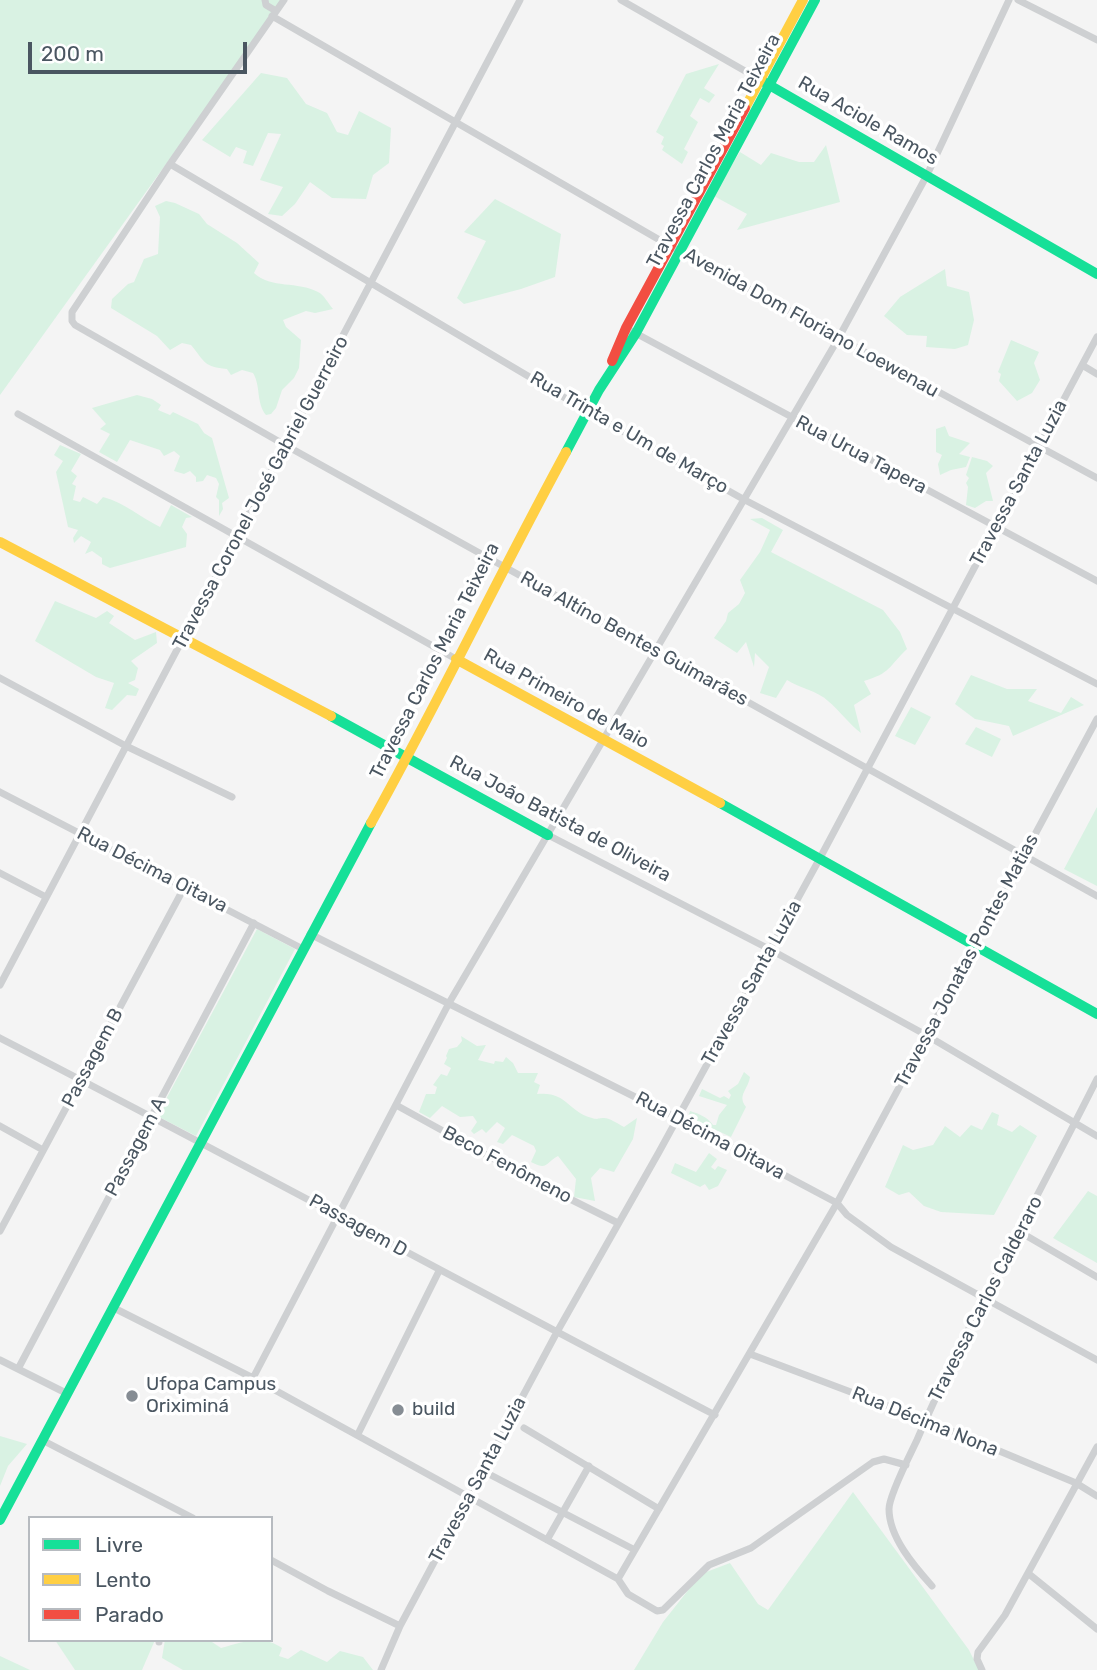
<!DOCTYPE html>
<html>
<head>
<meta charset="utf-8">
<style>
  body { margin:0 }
  #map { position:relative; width:1097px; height:1670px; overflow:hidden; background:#f4f4f4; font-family:Rubik,sans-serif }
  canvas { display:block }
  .legend { position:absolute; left:28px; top:1516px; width:245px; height:126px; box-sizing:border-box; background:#fff; border:2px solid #b7bbc0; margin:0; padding:9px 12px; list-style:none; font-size:21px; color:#4a5661 }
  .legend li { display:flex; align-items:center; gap:14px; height:35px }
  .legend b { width:35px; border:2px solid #b7bbc0 }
  .scale { position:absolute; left:28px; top:42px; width:219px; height:32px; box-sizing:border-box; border:4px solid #4a5661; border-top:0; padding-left:9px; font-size:21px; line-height:24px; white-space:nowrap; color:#4a5661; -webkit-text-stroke:5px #fff; paint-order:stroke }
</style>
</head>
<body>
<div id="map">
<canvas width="1097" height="1670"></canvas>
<ul class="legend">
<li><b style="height:9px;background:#16e098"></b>Livre</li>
<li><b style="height:9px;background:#ffcf43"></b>Lento</li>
<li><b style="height:9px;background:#f24e42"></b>Parado</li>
</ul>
<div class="scale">200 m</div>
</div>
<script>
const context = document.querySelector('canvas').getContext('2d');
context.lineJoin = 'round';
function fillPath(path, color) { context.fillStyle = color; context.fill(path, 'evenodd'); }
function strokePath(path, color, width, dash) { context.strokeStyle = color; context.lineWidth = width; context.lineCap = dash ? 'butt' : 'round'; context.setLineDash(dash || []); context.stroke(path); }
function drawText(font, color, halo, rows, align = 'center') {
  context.font = font + ' Rubik,sans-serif'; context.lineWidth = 7; context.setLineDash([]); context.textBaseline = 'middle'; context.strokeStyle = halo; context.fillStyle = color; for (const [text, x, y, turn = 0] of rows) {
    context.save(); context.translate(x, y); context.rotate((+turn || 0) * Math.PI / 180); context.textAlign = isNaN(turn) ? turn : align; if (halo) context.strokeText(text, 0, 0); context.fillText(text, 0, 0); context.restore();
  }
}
fillPath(new Path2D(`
  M0,0H284L0,395Z
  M719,64L704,88L715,95L709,103L700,98L690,116L698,122L684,149L688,152L682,164L662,150L664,146L661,144L664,137L656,132L686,74Z
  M261,73L287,78L306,104L327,113L337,132L348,135L359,111L391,128L389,163L373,175L366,199L332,198L310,182L295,204L282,216L268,214L283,187L260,180L281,134L268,133L253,166L243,163L247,151L236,147L230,157L202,140Z
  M826,145L840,202L737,230L747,214L712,195L740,152L761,165L771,153L799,162H814Z
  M495,199L561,234L555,277L521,289L464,304L457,298L486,241L464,232Z
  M166,201L175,203L199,214L207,224L237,243L259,263L254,273C271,289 298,281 318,292C324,295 328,303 333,309L315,313L306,311L283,320L286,327L301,340L299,368L294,378L282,390L276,408L271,414L266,415C256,403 261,386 253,373L242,370L231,375L227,369C204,367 205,362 191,345L182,343L170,350L157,336L111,308L112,299L128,284L134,282L144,259L158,254L160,217L155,206Z
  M945,269L947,286L969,292L974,320L968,345L955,349L926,347L927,336L907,335L884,316L900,297Z
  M1011,340L1039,352L1034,363L1040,380L1032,393L1017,401L999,381L1001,374L998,372Z
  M137,395L152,399L161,405L158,410L170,415L173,412L198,424L204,433L212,438L229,498L222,503L223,509L219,516V500L216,497L219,484L216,478L207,475L203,481L196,482V477L190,471L184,474L174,471L180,456L174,451L164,456L160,450L130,440L117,462L99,452L110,434L100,429L106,424L92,408Z
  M945,426L949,436L970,443L959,454L970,457L966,467L951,470L940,475L938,464L942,455L936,452V429Z
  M60,445L81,454L71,471L77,476L72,484L76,486L73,500L80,502L83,497L97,504L103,497C125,503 140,517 160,527L171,505L192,517L186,518L182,527L187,534L186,547L110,568L102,564V558L92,551L85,554L91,542L81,536L74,543L73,538L78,530L68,527L56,472L63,461L54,455Z
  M972,457L987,461L993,466L986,473L993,501H986L975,508L966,505L968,487L966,483L969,478L966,475Z
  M762,518L783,530L771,552L883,610L900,632L907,649C888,667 891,673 864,681L871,694L854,705L861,733C848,723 840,711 828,701C818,691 799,688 787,680L776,698L760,693L769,667L755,653L754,667L746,642L737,653L714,638L726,621L728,613L739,604L745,593L740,580L760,552L770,530L750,519Z
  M55,601L96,618L107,611L114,616L109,623L135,640L156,632L157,643L131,661L138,668L135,680L128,683L139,689L136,696L127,695L112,710L105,708L114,683L96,677L35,641Z
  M971,675L1007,689H1037L1028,701L1061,713L1071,697L1084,705L1013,736L1009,726L975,719L955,704Z
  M911,707L931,717L915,745L895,736Z
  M976,727L1001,739L992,757L965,744Z
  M1097,807V886L1064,869Z
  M257,929L295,949L196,1136L157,1116Z
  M461,1036L477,1046L486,1045L478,1060L494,1064L495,1061L503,1062L506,1057L513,1063L518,1073H538L534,1082L540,1085L537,1094C567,1091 567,1111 592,1118C598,1120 597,1118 604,1118C610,1118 618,1124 624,1127L637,1118L633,1139L614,1172L600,1168L591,1178L595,1201L574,1197L576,1179L558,1156C545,1163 548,1171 531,1162L536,1151L534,1146L512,1135L503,1144L497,1142L505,1128L497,1122L486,1133L482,1129L474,1134L471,1131L477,1122L473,1116L460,1117L442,1106L430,1118L419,1112L426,1094H435L437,1087L433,1085L441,1074L447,1076L451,1068L444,1064L447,1058L446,1056L449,1049L457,1047L462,1041Z
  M744,1072L750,1077C748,1090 737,1095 746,1107L731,1137L688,1117L690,1111C700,1114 707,1117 713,1125H716L719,1115L727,1105L699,1096L702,1089L720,1098L724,1096L729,1099L731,1095L728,1091L738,1084Z
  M992,1112L999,1115L997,1125L1012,1132L1020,1125L1037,1136L994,1215L941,1212L924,1206L909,1192L899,1195L885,1187L903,1145L913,1150L933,1145L945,1126L960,1137L971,1125L982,1130Z
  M709,1153L717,1159L711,1167L715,1170L718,1166L727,1170L718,1186L709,1190L705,1184L700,1187L671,1173L675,1163L696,1172Z
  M1088,1191L1097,1196V1263L1053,1238Z
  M0,1436L27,1444L8,1466L0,1486Z
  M853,1492L969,1650L979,1670H634L663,1622L701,1574L730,1563L758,1604L768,1610Z
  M55,1640H155L142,1670H75Z
  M165,1640H209L221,1648C243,1642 262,1634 282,1648L279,1656L288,1659L301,1650L327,1662L340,1651L363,1657L373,1670H183L162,1658Z
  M0,1656L30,1670H0Z`), '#d9f2e3');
strokePath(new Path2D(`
  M265,0L266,5L276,11
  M284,0L170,164L72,312V321L75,325L285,445L1097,896
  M621,0L759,79
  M1018,0L1097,40
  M272,16L670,246L1097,478
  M170,164L587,411L743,499L1097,684
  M626,328L1097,581
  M1082,365L1097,374
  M18,414L456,659
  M0,678L126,746L232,797
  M0,792L303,949
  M548,835L771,950L926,1035L1097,1136
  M0,873L46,897
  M310,934L677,1118L837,1203L847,1215L891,1247L1097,1360
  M0,985L520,0
  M0,1038C239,1161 476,1290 715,1415
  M396,1105L532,1180L618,1223
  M0,1126L43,1150
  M0,1231L185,886
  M1020,1232L1097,1277
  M112,1307L253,1378L618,1579L628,1594L657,1611L663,1610L709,1565L751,1548L873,1462L884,1459L906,1465
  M750,1354L925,1420L1076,1483L1097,1496
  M0,1360L66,1393
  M18,1369L254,923
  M253,1378L449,1003L838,339L927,175L1009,0
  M524,1428L659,1509
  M358,1434L439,1271
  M42,1440L193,1518
  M483,1471L635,1550
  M547,1540L589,1466
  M271,1560L328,1591L400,1626
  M1029,1574L1097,1629
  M618,1579L837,1203L1097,719
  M932,1586C914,1566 889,1537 889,1509C889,1495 910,1455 917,1440C970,1317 1037,1199 1097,1079
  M159,1642V1640
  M381,1670L400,1626L557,1332L659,1152L820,858L1097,337
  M982,1670L977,1659L978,1652L1005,1615L1097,1447`), '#ced0d2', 7);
strokePath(new Path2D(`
  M764,82L1097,274
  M566,452L599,390L636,333L815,0
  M331,716L548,835
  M720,803L1097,1014
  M0,1520L371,823`), '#16e098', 10);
strokePath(new Path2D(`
  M745,108L803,0
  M0,542L331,716
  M456,659L720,803
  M371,823C439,701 499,575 566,452`), '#ffcf43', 10);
strokePath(new Path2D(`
  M612,361L626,328L745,108`), '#f24e42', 10);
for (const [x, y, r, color] of [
  [132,1396,7,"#868d94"],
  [398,1410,7,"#868d94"]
]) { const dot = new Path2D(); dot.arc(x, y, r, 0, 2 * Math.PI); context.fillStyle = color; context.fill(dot); strokePath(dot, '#fff', 2.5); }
drawText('19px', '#4a5661', '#fff', [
  ["Rua Aciole Ramos",868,121,30],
  ["Travessa Carlos Maria Teixeira",714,151,-62],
  ["Avenida Dom Floriano Loewenau",811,323,29],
  ["Rua Trinta e Um de Março",629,433,30],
  ["Rua Urua Tapera",861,455,28],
  ["Travessa Santa Luzia",1019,483,-62],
  ["Travessa Coronel José Gabriel Guerreiro",261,493,-62],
  ["Rua Altíno Bentes Guimarães",634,639,29],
  ["Travessa Carlos Maria Teixeira",435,661,-63],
  ["Rua Primeiro de Maio",566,699,29],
  ["Rua João Batista de Oliveira",560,819,28],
  ["Rua Décima Oitava",152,870,27],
  ["Travessa Jonatas Pontes Matias",967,961,-62],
  ["Travessa Santa Luzia",752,983,-61],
  ["Passagem B",93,1058,-62],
  ["Rua Décima Oitava",710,1136,28],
  ["Passagem A",136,1147,-62],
  ["Beco Fenômeno",507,1165,28],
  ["Passagem D",358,1226,29],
  ["Travessa Carlos Calderaro",986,1299,-63],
  ["Rua Décima Nona",925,1422,22],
  ["Travessa Santa Luzia",478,1480,-62]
]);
drawText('19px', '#4a5661', '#fff', [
  ["Ufopa Campus",146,1385],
  ["Oriximiná",146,1407],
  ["build",412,1410]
], 'left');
</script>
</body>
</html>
